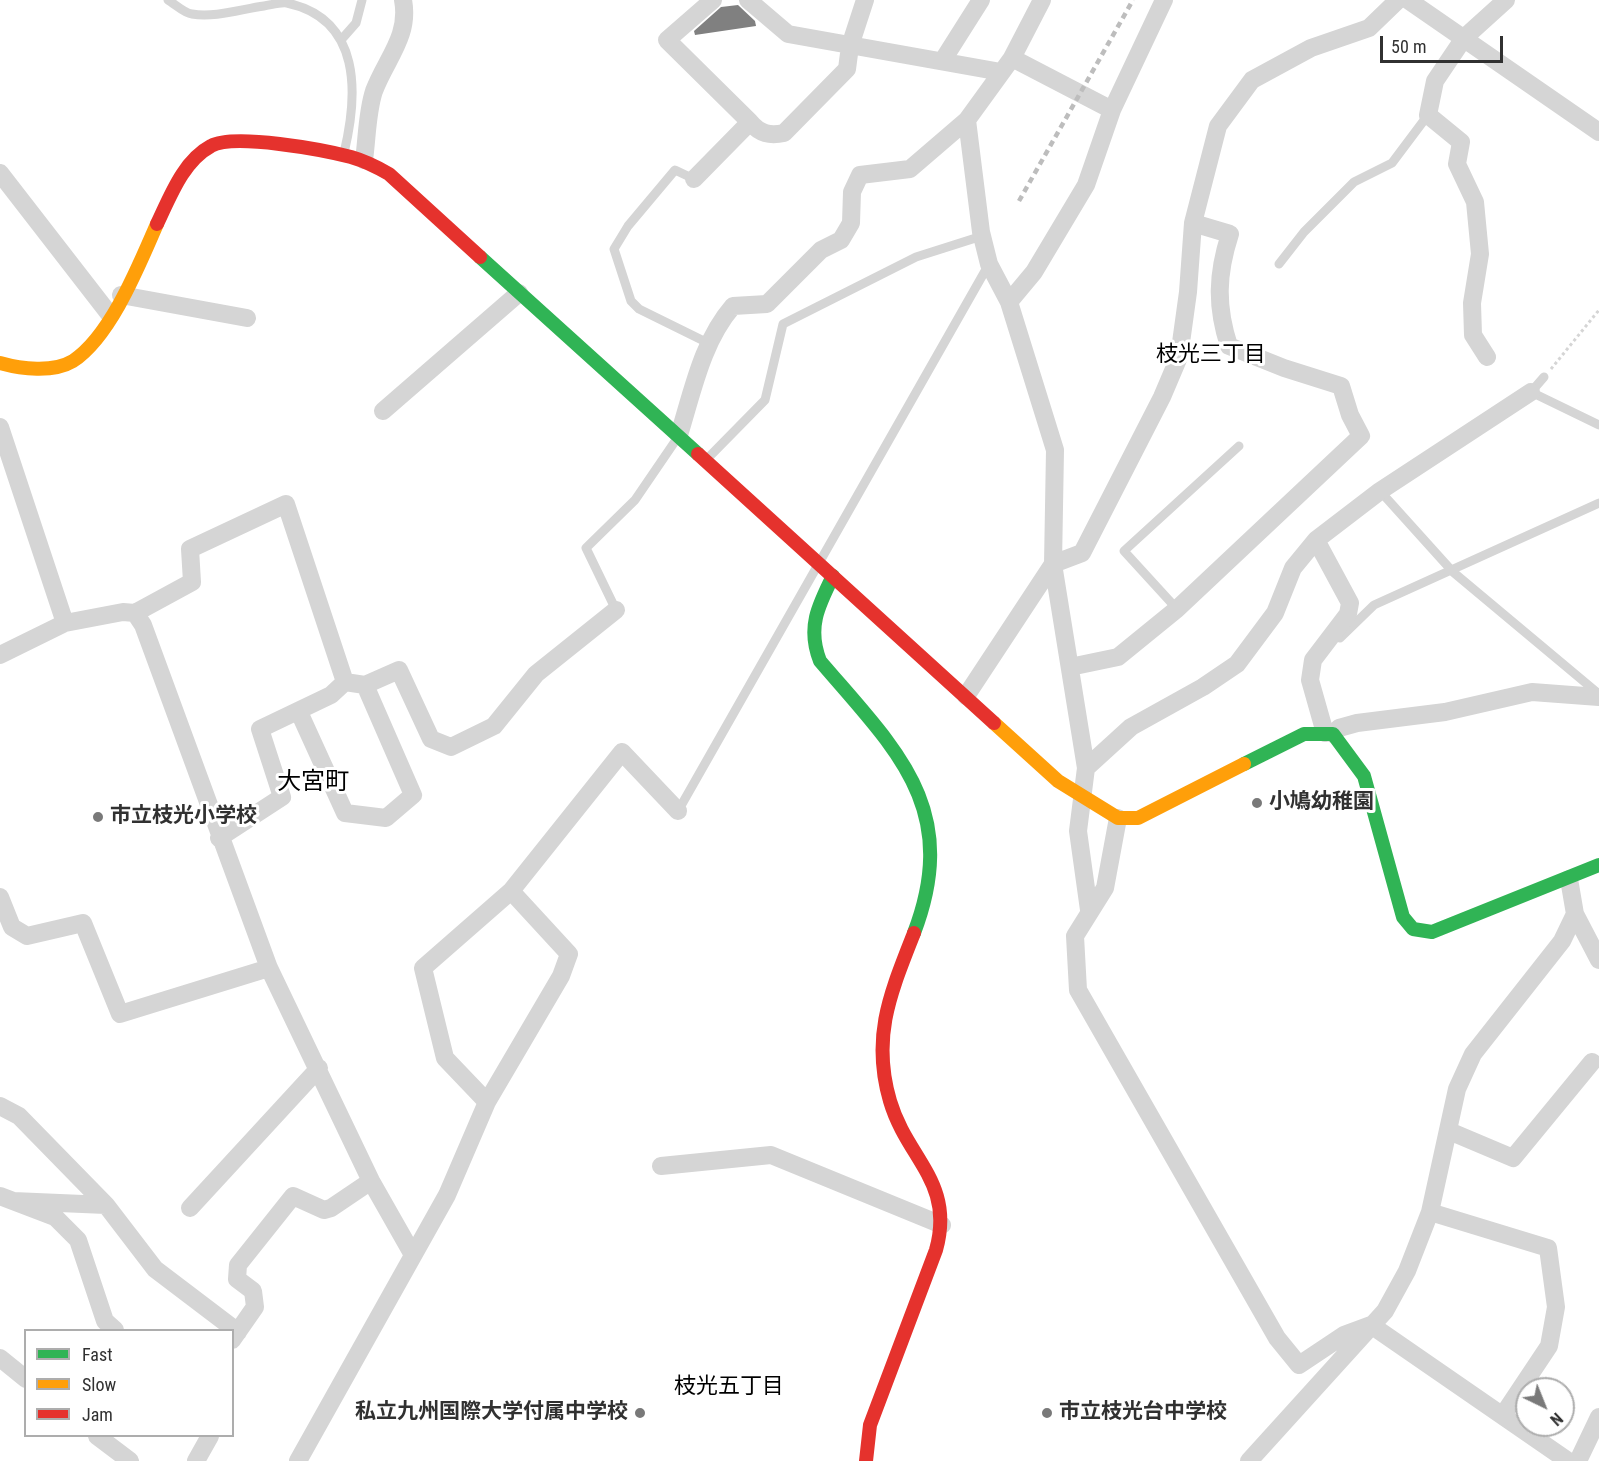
<!DOCTYPE html>
<html>
<head>
<meta charset="utf-8">
<style>
  body { margin:0 }
  #map { position:relative; width:1599px; height:1461px; overflow:hidden; background:#fff; font-family:"Roboto Condensed",sans-serif }
  canvas { display:block }
  .legend { position:absolute; left:24px; top:1329px; width:210px; height:108px; box-sizing:border-box; background:#fff; border:2px solid #adadad; margin:0; padding:8px 10px; list-style:none; font-size:18px; color:#313131 }
  .legend li { display:flex; align-items:center; gap:12px; height:30px }
  .legend b { width:30px; border:2px solid #adadad }
  .north { position:absolute; left:1515px; top:1377px; width:60px; height:60px; box-sizing:border-box; background:#fff; border:2px solid #adadad; border-radius:50%; rotate:137deg; font-size:16px; font-weight:700; line-height:24px; text-align:center; color:#313131 }
  .north::after { content:''; display:block; margin:auto; width:21px; height:27px; background:#797979; clip-path:polygon(50% 0,100% 100%,50% 72%,0 100%) }
  .scale { position:absolute; left:1380px; top:36px; width:123px; height:27px; box-sizing:border-box; border:3px solid #313131; border-top:0; padding-left:8px; font-size:18px; line-height:21px; white-space:nowrap; color:#313131; -webkit-text-stroke:4px #fff; paint-order:stroke }
</style>
</head>
<body>
<div id="map">
<canvas width="1599" height="1461"></canvas>
<ul class="legend">
<li><b style="height:8px;background:#30b455"></b>Fast</li>
<li><b style="height:8px;background:#ff9f0a"></b>Slow</li>
<li><b style="height:8px;background:#e5322d"></b>Jam</li>
</ul>
<div class="north">N</div>
<div class="scale">50 m</div>
</div>
<script>
const context = document.querySelector('canvas').getContext('2d');
context.lineJoin = 'round';
function fillPath(path, color) { context.fillStyle = color; context.fill(path, 'evenodd'); }
function strokePath(path, color, width, dash) { context.strokeStyle = color; context.lineWidth = width; context.lineCap = dash ? 'butt' : 'round'; context.setLineDash(dash || []); context.stroke(path); }
function drawText(font, color, halo, rows, align = 'center') {
  context.font = font + ' "Roboto Condensed","Noto Sans JP",sans-serif'; context.lineWidth = 6; context.setLineDash([]); context.textBaseline = 'middle'; context.strokeStyle = halo; context.fillStyle = color; for (const [text, x, y, turn = 0] of rows) {
    context.save(); context.translate(x, y); context.rotate((+turn || 0) * Math.PI / 180); context.textAlign = isNaN(turn) ? turn : align; if (halo) context.strokeText(text, 0, 0); context.fillText(text, 0, 0); context.restore();
  }
}
fillPath(new Path2D(`
  M738,5L755,21L756,26L695,35L694,31L721,7Z`), '#808080');
strokePath(new Path2D(`
  M1551,369L1599,310`), '#d5d5d5', 3, [3, 3]);
strokePath(new Path2D(`
  M168,0C175,4 184,13 192,14C214,18 242,9 264,6C271,5 280,2 287,3C362,19 358,95 344,153
  M341,40L356,23L362,0
  M694,179L675,170L628,226L614,249L631,301L639,309L708,343
  M1279,264L1304,232L1354,182L1392,163L1428,115
  M1544,377L1531,392L1599,425
  M707,459L765,400L783,324L916,257L982,236
  M1380,491L1453,572L1599,694
  M1177,609L1124,551L1239,446
  M616,610L586,548L635,500L678,437
  M1340,638L1374,605L1599,503
  M678,811L989,264`), '#d5d5d5', 9);
strokePath(new Path2D(`
  M748,0L788,34L1001,72
  M1408,0L1599,132
  M1012,58L1112,110
  M943,60L981,0
  M967,120L981,232L989,264L1009,302L1055,450L1053,564L1086,768L1078,831L1089,910
  M750,122C760,134 770,136 784,133L847,69L850,46L865,0
  M364,160C367,139 367,112 374,91C386,59 410,36 403,0
  M0,173L110,315
  M694,179L750,122L667,40L713,0
  M121,295L247,318
  M1009,302L1034,272L1086,185L1112,110L1164,0
  M1487,357L1473,335L1472,303L1480,254L1475,202L1457,164L1461,142L1428,115L1435,81L1464,38L1506,0
  M383,411L519,293
  M0,427L65,623
  M679,435C693,390 702,342 733,306L767,304L821,250L841,240L851,223L852,192L860,175L910,169L967,120L1012,58L1042,0
  M1316,540L1350,603L1348,614L1313,660L1310,680L1325,733
  M135,613L143,625L269,968L371,1181L413,1255
  M0,655L65,623L123,612L135,613L192,582L190,549L286,504L345,682
  M1070,667L1118,657L1177,609L1361,436L1350,415L1341,386L1284,368L1229,346C1216,306 1217,274 1230,234L1193,223
  M966,696L1053,564L1082,553L1162,397L1179,357L1188,292L1193,223L1218,126L1252,80L1311,48L1369,28L1398,0
  M299,712L345,813L386,818L413,795L365,685
  M1333,734L1339,728L1357,723L1445,712L1532,692L1599,697
  M1086,768L1131,727L1203,687L1237,664L1275,613L1293,568L1316,540L1380,491L1531,392
  M1118,818L1105,888L1075,936L1078,990L1277,1338L1299,1365L1344,1335L1371,1325
  M219,838L282,797L260,729L331,695L345,682L365,685L399,670L431,739L451,747L494,726L536,674L616,610
  M0,897L12,927L27,936L83,923L120,1014L269,968
  M1575,914L1599,960
  M487,1102L445,1058L423,968L511,891L622,752L678,811
  M0,1106L19,1116L106,1205L13,1201
  M1449,1131L1513,1158L1592,1062
  M661,1166L771,1155L942,1225
  M0,1196L55,1217L78,1240L105,1321L115,1330
  M106,1205L155,1269L238,1332
  M190,1208L319,1068
  M1430,1212L1548,1248L1556,1307L1549,1346L1503,1415
  M1371,1325L1568,1461
  M232,1340L255,1307L253,1291L237,1279L238,1265L293,1196L324,1210L331,1208L371,1181
  M0,1358L26,1379
  M97,1436L130,1461
  M196,1461L210,1436
  M298,1461L447,1195L487,1102L561,976L569,954L511,891
  M1249,1461L1385,1311L1407,1271L1430,1212L1457,1089L1473,1054L1562,941L1575,914L1569,879
  M1578,1461L1599,1417`), '#d5d5d5', 18);
strokePath(new Path2D(`
  M480,257L698,454
  M833,576C818,606 807,628 820,661C895,749 962,807 914,933
  M1244,764L1304,734H1333L1364,776L1403,917L1413,929L1432,932L1599,865`), '#30b455', 14);
strokePath(new Path2D(`
  M0,363C21,369 53,373 73,361C111,336 139,265 157,224
  M994,723L1058,781L1118,818H1138L1244,764`), '#ff9f0a', 14);
strokePath(new Path2D(`
  M157,224C170,197 183,161 211,146C234,133 324,150 351,157C365,161 377,167 389,174L480,257
  M698,454L994,723
  M866,1461L870,1425L936,1250C955,1182 907,1159 890,1101C871,1036 891,992 914,933`), '#e5322d', 14);
strokePath(new Path2D(`
  M1019,201L1133,0`), '#bdbdbd', 4.5, [6, 4.5]);
for (const [x, y, r, color] of [
  [1257,803,6,"#797979"],
  [98,817,6,"#797979"],
  [640,1413,6,"#797979"],
  [1047,1413,6,"#797979"]
]) { const dot = new Path2D(); dot.arc(x, y, r, 0, 2 * Math.PI); context.fillStyle = color; context.fill(dot); strokePath(dot, '#fff', 2); }
drawText('bold 21px', '#313131', '#fff', [
  ["小鳩幼稚園",1269,803],
  ["市立枝光小学校",110,817],
  ["私立九州国際大学付属中学校",628,1413,"right"],
  ["市立枝光台中学校",1059,1413]
], 'left');
drawText('22px', '#000', '#fff', [
  ["枝光三丁目",1211,355],
  ["枝光五丁目",729,1387]
]);
drawText('24px', '#000', '#fff', [
  ["大宮町",313,783]
]);
</script>
</body>
</html>
